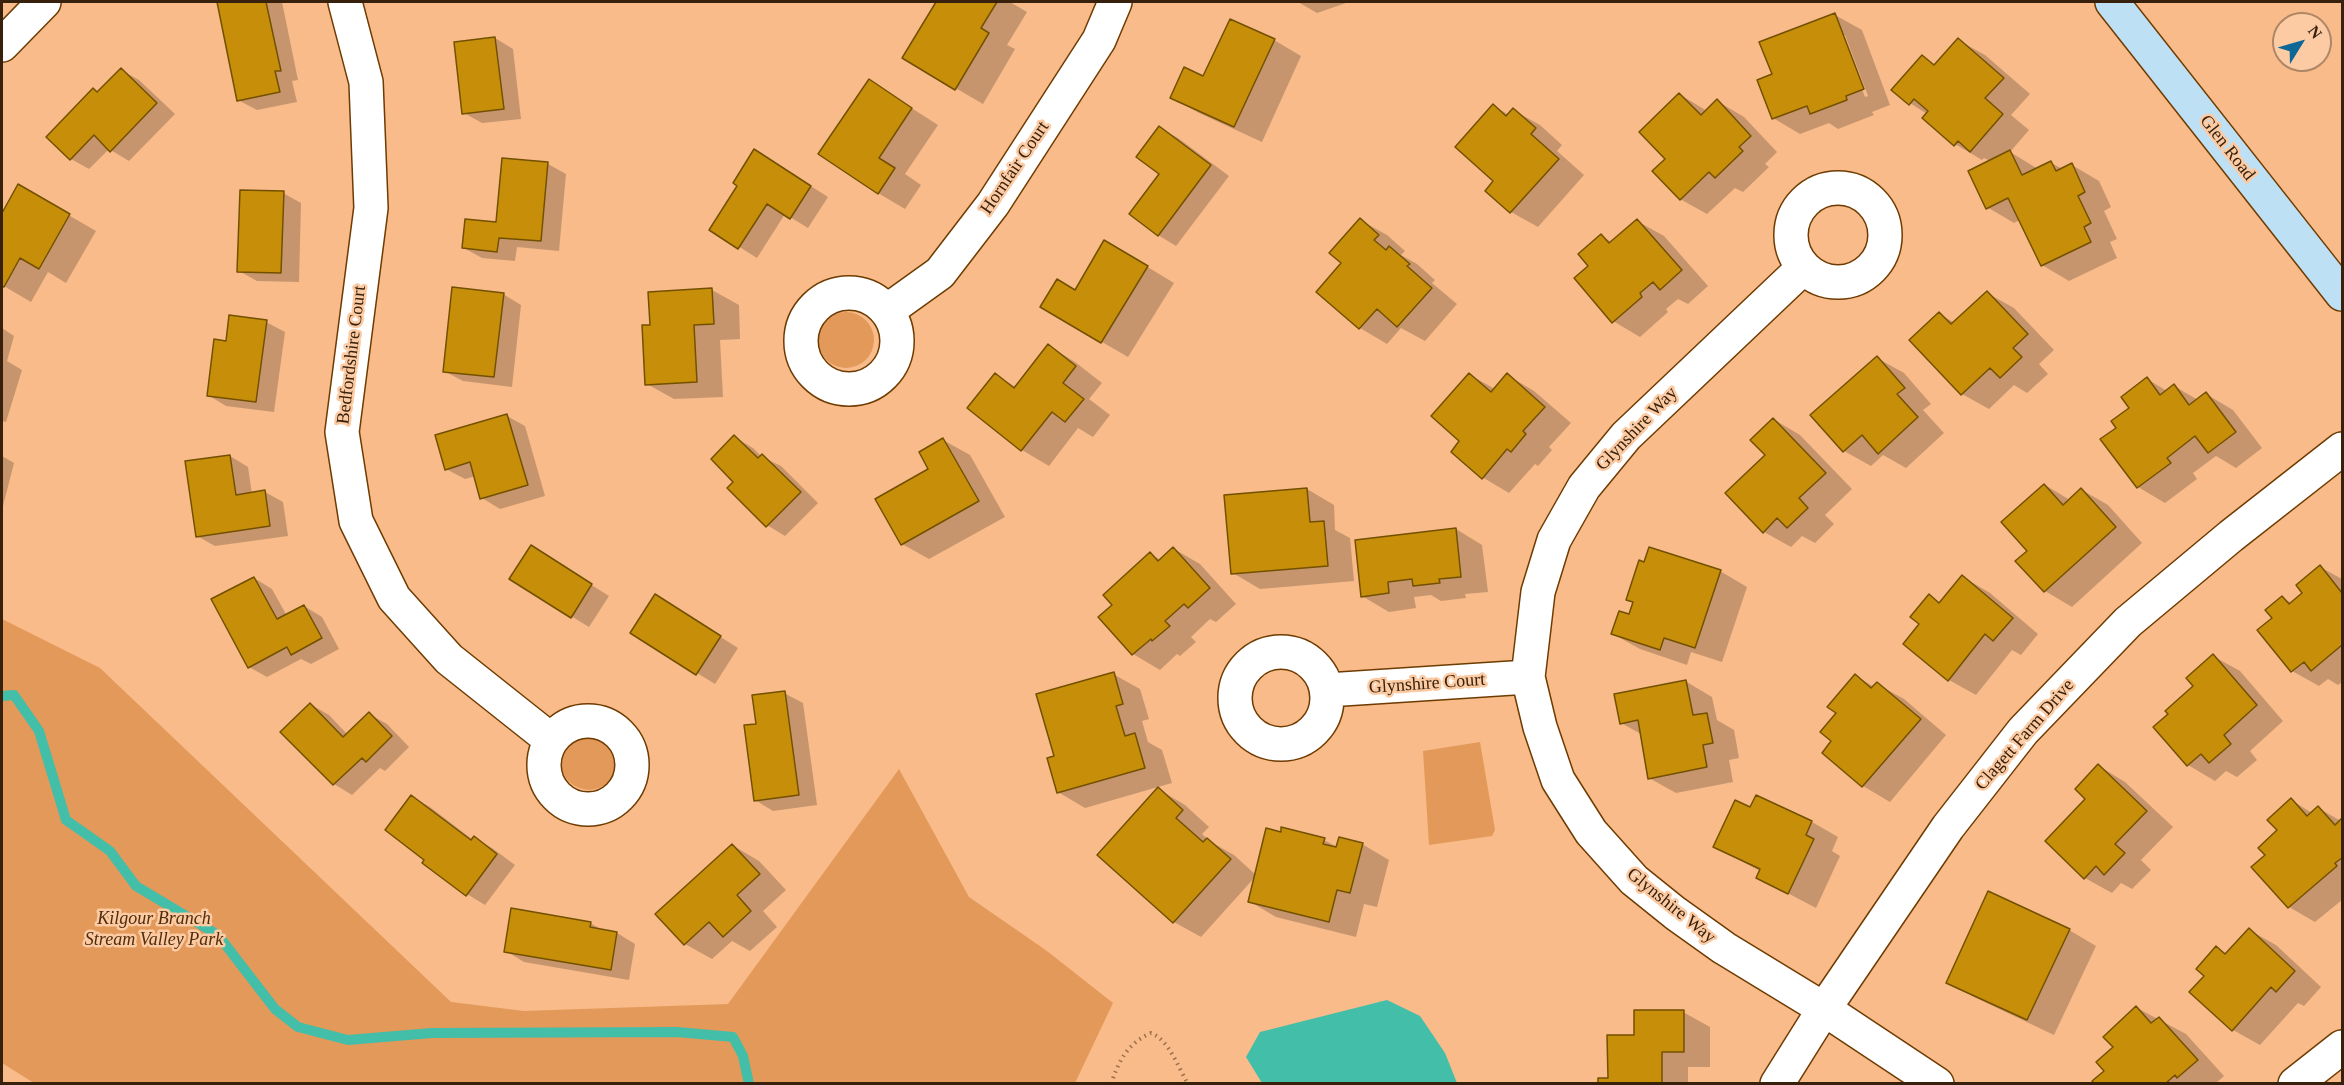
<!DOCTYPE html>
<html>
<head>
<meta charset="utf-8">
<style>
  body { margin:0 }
  #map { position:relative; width:2344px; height:1085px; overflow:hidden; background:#f8bb89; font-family:Georgia,serif }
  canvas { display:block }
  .frame { position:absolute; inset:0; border:3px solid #38210c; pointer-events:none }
  .north { position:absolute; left:2272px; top:12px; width:60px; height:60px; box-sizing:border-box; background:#fccba3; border:2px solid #ae8767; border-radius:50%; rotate:53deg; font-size:16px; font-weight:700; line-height:24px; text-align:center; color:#38210c }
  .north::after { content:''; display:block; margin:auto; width:21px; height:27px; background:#0d6797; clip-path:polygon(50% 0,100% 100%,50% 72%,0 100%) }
</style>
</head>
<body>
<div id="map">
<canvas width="2344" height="1085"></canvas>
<div class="frame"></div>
<div class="north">N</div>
</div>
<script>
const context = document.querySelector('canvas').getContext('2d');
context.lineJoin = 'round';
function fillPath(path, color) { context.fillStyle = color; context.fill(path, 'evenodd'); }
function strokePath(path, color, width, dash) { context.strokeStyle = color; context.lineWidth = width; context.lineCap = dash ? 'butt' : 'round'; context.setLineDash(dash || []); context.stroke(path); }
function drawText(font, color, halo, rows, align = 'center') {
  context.font = font + ' Georgia,serif'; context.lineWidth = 5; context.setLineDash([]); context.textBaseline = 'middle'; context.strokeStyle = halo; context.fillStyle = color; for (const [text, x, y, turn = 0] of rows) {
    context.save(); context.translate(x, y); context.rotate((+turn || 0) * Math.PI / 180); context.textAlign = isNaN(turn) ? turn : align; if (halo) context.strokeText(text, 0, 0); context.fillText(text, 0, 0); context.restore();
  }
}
fillPath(new Path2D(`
  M818 340a28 28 0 1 1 56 0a28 28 0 1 1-56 0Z
  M2,619L100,668L451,1002L524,1011L728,1004L899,769L969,897L1047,951L1113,1003L1075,1083H34L2,1063Z
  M561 762a28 28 0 1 1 56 0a28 28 0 1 1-56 0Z
  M1480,742L1495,830L1492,836L1429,845L1423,751Z`), '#e39959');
fillPath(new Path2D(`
  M1387,1000L1420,1016L1445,1053L1457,1083H1262L1246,1057L1260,1032Z`), '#42bea9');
fillPath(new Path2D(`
  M218,2H282L298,80L292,81L297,102L257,110L238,100Z
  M938,2H1010L1027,12L1007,45L1015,49L983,104L904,58Z
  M1298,2H1349L1317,13Z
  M1835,15L1862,30L1890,105L1872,112L1874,115L1838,129L1829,123L1800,134L1773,118L1774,75ZM1842,35H1845L1868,96L1865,97Z
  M495,38L513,49L521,119L482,123L464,113Z
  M1274,40L1301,56L1262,142L1199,113L1172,97Z
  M1958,40L1985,55L2030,94L2011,115L2029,130L2010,152L2038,169L2051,163L2063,169L2072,165L2099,181L2111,207L2104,211L2117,239L2110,242L2117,258L2069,281L2042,265L2020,220L2014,223L1987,207L1990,161L1984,158L1982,160L1955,144L1927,114L1910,103L1922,57L1936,65Z
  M121,70L139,80L175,114L129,161L109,149L89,169L71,159L98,93Z
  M869,81L938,125L905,174L921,185L905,209L878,193Z
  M1679,94L1707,111L1717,101L1744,117L1777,152L1765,164L1769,167L1743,192L1735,188L1707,214L1680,199L1667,159Z
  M1494,106L1509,115L1513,110L1540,125L1562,145L1557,151L1584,175L1538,227L1511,212L1495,181Z
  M1160,128L1178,138L1229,176L1176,246L1158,235L1161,174Z
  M773,162L828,197L808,228L785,214L757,258L711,229Z
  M548,164L566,174L559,251L517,247L515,261L482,258L464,248L497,224Z
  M18,186L96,231L66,283L48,272L31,302L2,285V216Z
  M283,193L301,203L299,282L257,281L239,271Z
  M1360,220L1387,235L1405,251L1401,255L1417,264L1435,280L1432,283L1457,304L1425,341L1401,328L1387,344L1360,328L1318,292L1343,263Z
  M1637,221L1664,236L1708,286L1688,304L1678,299L1666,309L1668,312L1640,337L1613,321L1590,266L1601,236L1612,242Z
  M1131,257L1174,283L1128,357L1102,342L1075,291Z
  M712,290L739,305L740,339L720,340L723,397L674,399L647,384L652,326Z
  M1987,293L2014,308L2054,350L2039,364L2048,374L2027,393L2014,385L1989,409L1962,394L1939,314L1955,323Z
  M503,294L521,305L512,387L463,381L444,371Z
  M266,322L285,332L274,412L226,406L208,395L227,342Z
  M2,328L14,336L7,361L22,370L6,422L2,421Z
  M1049,346L1075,362L1102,383L1089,399L1110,415L1093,437L1078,428L1049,466L1022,450L969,408L995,375L1016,387Z
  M1877,358L1904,373L1931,404L1923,410L1944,433L1906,468L1883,455L1871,466L1844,451Z
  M1470,375L1495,389L1507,375L1534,391L1571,423L1549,447L1552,450L1538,466L1535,464L1509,493L1482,477L1462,441Z
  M2147,379L2167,391L2174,386L2198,400L2206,394L2233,410L2262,448L2236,468L2216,456L2193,473L2197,479L2165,503L2138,487L2118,428Z
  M507,416L525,426L545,496L500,509L482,498L476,476L465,479L446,469Z
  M1773,419L1800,435L1852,489L1825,515L1834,524L1815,543L1802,536L1791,547L1764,532L1767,455Z
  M734,437L753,448L762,457L781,466L818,503L785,536L767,525L735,482Z
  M943,440L970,455L1005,517L929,559L902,544Z
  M2,456L14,463L2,510Z
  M230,456L248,467L252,494L265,492L283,502L288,536L215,546L197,536Z
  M2045,485L2070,500L2082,490L2108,505L2142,543L2072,607L2045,591L2017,561L2029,551Z
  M1307,489L1334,505L1335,530L1350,538L1354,581L1260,589L1233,573Z
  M1456,529L1482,545L1488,592L1465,594L1466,598L1441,601L1431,595L1414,597L1416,608L1389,612L1362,596Z
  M1174,549L1200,564L1236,604L1216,622L1210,619L1191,637L1196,642L1180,656L1177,654L1160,670L1133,654L1100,617L1114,605L1150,554L1161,560Z
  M549,558L609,596L589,627L571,616Z
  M2320,567L2342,579V682L2338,685L2328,679L2319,686L2292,671L2283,598L2292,603L2304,593Z
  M1720,571L1747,587L1722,662L1691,652L1687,665L1640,649L1613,634L1630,616L1635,603L1628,599Z
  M1963,577L1990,593L2038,634L2021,655L2012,650L1976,695L1949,680L1921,624L1930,596L1941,603Z
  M254,578L272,589L287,616L304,606L322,617L339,649L311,664L301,659L267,677L249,667Z
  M673,607L738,648L715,684L632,633Z
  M2213,656L2240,671L2283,721L2250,751L2257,760L2237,777L2226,771L2215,781L2188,765L2155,727L2195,686Z
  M1113,674L1140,689L1149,719L1142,721L1148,742L1162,750L1172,783L1085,808L1058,792L1056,757Z
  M1855,675L1874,687L1877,684L1904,699L1946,735L1890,802L1863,786L1824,753L1833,741L1838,713Z
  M1685,681L1712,697L1717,720L1734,730L1739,758L1729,760L1733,782L1676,793L1649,778L1641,734L1621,723Z
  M784,693L803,703L817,805L773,811L755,800L758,725Z
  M310,704L329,715L348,735L369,714L387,724L409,747L385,771L380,768L352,795L334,784Z
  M2099,766L2125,782L2173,827L2141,860L2151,870L2132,889L2121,883L2112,893L2085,878L2087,799Z
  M1158,789L1185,805L1209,827L1202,834L1211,842L1234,855L1256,875L1324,840L1337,847L1362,844L1389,860L1377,907L1364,904L1356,937L1276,917L1249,901L1255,877L1201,937L1174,922L1100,855Z
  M412,797L430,807L473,840L474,838L492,848L515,865L485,905L467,894L426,860Z
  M1757,797L1812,822L1838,837L1832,851L1840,856L1816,908L1757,877L1760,871L1715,847L1751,809Z
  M2291,800L2312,813L2318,808L2341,821L2342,820V900L2315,922L2289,907L2267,856Z
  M732,845L759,861L786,890L763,911L777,927L750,951L732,941L712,959L685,944L658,914Z
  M590,923L604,931L617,933L635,944L629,980L524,962L506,951Z
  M2069,930L2096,946L2054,1035L1974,997L1948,982Z
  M2249,930L2276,945L2321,987L2304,1006L2298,1003L2260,1045L2233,1030L2206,976L2217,948L2227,954Z
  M2137,1008L2186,1034L2224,1076L2215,1084H2096L2106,1071L2115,1048Z
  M1683,1012L1710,1027V1067H1688V1084H1599L1609,1080L1635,1036Z`), '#0003');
strokePath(new Path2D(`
  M2,696L14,695L39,731L66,820L110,851L136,886L218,935L275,1009L298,1027L348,1040L432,1033L677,1032L733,1037L743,1056L749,1084`), '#42bea9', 10);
const building = new Path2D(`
  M217,2H266L281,71H275L280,92L237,101Z
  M936,2H997L981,28L989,33L955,90L902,58Z
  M1835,13L1864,89L1846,96L1847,100L1810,114L1807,106L1772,119L1757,80L1772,74L1759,42Z
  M1230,19L1275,39L1234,127L1170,98L1184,67L1203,76Z
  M495,37L504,109L462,114L454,42Z
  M1958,38L2004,78L1985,98L2003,114L1970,152L1958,141L1954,146L1922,118L1928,111L1914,99L1909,105L1891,90L1922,55L1934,65Z
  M121,68L157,103L110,152L94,135L70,160L46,137L93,88L97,92Z
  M869,79L912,108L879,158L895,168L878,194L818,154Z
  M1679,93L1701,115L1717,99L1751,136L1739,147L1743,151L1715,178L1709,172L1680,200L1652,171L1665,159L1639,132Z
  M1493,104L1506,116L1513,108L1536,128L1531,134L1559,159L1510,213L1485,191L1493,181L1455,147Z
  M1159,126L1211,165L1158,236L1129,214L1159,174L1136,157Z
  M754,149L811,186L790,219L767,204L738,249L709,230L737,186L733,183Z
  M2010,150L2022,175L2051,161L2056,171L2072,163L2085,192L2078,196L2091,223L2084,227L2091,242L2041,266L2008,198L1986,209L1968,171Z
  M502,158L548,162L541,241L499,238L497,252L462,248L465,219L496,222Z
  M18,184L70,214L39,269L20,258L4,287L2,286V213Z
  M240,190L284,191L281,273L237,272Z
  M1360,218L1379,235L1374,240L1386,250L1389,246L1410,264L1407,266L1432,288L1397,327L1377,309L1359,329L1316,292L1341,263L1329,253Z
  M1637,219L1682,270L1660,290L1653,282L1640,293L1642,297L1612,323L1574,278L1588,266L1578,254L1601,234L1609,243Z
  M1104,240L1148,266L1101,343L1040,307L1057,279L1075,290Z
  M452,287L504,293L494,377L443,372Z
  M712,288L714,324L694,325L697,382L645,385L642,325H650L648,292Z
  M1987,291L2028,334L2013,348L2022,357L2000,378L1990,368L1961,395L1909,340L1939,312L1951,324Z
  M229,315L267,320L256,402L207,396L214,339L226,341Z
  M1048,344L1076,366L1063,383L1084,399L1065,422L1052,412L1021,451L967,408L995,373L1014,388Z
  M1877,356L1905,388L1897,394L1918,417L1878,454L1862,435L1843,452L1810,415Z
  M1469,373L1491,392L1507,373L1545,407L1523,431L1526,434L1511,452L1507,449L1482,479L1451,452L1459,441L1431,416Z
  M2147,377L2160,395L2174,384L2189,405L2206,392L2236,432L2208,453L2195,436L2167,458L2171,463L2137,488L2100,439L2116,428L2111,421L2129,408L2121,397Z
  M507,414L528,485L480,499L470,462L445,470L435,435Z
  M1773,418L1826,473L1799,498L1808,508L1787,528L1777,518L1763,533L1725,493L1765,455L1750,440Z
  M734,435L758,458L762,454L801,492L766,527L727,488L733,482L711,459Z
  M943,438L979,501L901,545L875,499L928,469L919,452Z
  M230,455L236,495L265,490L270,526L196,537L185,461Z
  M2044,484L2063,505L2081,488L2116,527L2044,592L2015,561L2027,551L2001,522Z
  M1307,488L1310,522L1324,521L1328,566L1231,574L1224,495Z
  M1456,528L1461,577L1439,579L1440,583L1413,586L1412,579L1388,582L1389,593L1361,597L1355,540Z
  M531,545L592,584L571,618L509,579Z
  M1173,547L1210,588L1188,608L1184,604L1165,621L1170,626L1152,641L1151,639L1132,655L1098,617L1112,605L1103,595L1150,552L1158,561Z
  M1649,547L1721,570L1695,648L1664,638L1660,650L1611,634L1619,611L1629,614L1633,602L1626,600L1639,560L1644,562Z
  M2320,565L2342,593V645L2311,671L2304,662L2291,672L2257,630L2272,618L2265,610L2282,596L2289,604L2302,593L2296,585Z
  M1962,575L2013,618L1993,641L1985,634L1948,681L1903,644L1919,624L1910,617L1929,594L1939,603Z
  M254,577L277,619L304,605L322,638L291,655L287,647L248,668L211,599Z
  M655,594L721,636L696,675L630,633Z
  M2213,654L2257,705L2224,735L2231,744L2209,763L2201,754L2187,766L2153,727L2168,714L2165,711L2193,686L2186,678Z
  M1114,672L1123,704L1116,706L1125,736L1135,733L1145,768L1057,793L1047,758L1054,756L1036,694Z
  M1855,674L1871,688L1877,682L1921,719L1862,787L1822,753L1831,741L1820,732L1836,713L1827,707Z
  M1686,680L1693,715L1707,713L1713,743L1703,745L1707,767L1648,779L1638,720L1620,724L1614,694Z
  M785,691L799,795L754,801L744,725L756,724L752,695Z
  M310,703L343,737L369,712L392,736L366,762L362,758L333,785L280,732Z
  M2098,764L2147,811L2115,844L2125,853L2104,875L2096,866L2084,879L2045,841L2085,799L2075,789Z
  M1158,787L1183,810L1176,818L1203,842L1207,838L1231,859L1173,923L1097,855Z
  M411,795L471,840L474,836L497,854L466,896L422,863L424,860L385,830Z
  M1756,795L1812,821L1806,835L1814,839L1788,894L1756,878L1760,869L1713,847L1735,800L1750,807Z
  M2291,798L2307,816L2318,806L2335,825L2342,818V858L2335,863L2337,866L2288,908L2251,867L2265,855L2258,848L2277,830L2267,820Z
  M1281,827L1325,838L1323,844L1336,847L1339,837L1363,843L1350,893L1337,890L1329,922L1248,902L1266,828L1281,832Z
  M732,844L760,874L737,895L751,911L723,937L709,922L684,945L655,914Z
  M1988,891L2070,929L2027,1020L1946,983Z
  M511,908L591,922L590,927L617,932L611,970L504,952Z
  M2249,928L2295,971L2276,992L2271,987L2232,1031L2189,992L2204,976L2196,969L2216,946L2225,954Z
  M2136,1006L2151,1023L2159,1017L2198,1060L2177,1078L2175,1075L2165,1084H2094L2092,1081L2104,1071L2096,1062L2113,1047L2103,1037Z
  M1634,1010H1684V1052H1662V1084H1598V1078H1608L1607,1035H1634Z`);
fillPath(building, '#c78f09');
strokePath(building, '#735000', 1.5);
const street = new Path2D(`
  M345,2L366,82L371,208L342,432L356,521L394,598L449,659L551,740
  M2,45L44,2
  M1791 235a47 47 0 1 1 94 0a47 47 0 1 1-94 0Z
  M1803,268L1626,436L1584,487L1554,540L1538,592L1528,677L1540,727L1558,780L1591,832L1634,880L1675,913L1724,948L1824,1009L1937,1084
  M801 341a48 48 0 1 1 96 0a48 48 0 1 1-96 0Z
  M887,311L940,273L993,204L1099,40L1115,2
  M1235 698a46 46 0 1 1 92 0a46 46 0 1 1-92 0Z
  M1327,690L1528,677
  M544 765a44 44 0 1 1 88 0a44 44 0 1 1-88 0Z
  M1777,1084L1824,1009L1948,827L2023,731L2128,622L2231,536L2342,449
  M2295,1084L2342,1047`);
const secondary = new Path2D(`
  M2112,2L2342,294`);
strokePath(street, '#6e3b00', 36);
strokePath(secondary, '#6e3b00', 36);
strokePath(new Path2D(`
  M1111,1084C1119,1060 1128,1043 1151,1033C1169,1040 1178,1067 1188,1084`), '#9b714d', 4, [1.5, 4.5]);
strokePath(street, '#fff', 33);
strokePath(secondary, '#bee0f4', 33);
drawText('18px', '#38210c', '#fccba3', [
  ["Glen Road",2227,148,52],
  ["Hornfair Court",1015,168,-56],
  ["Bedfordshire Court",352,355,-83],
  ["Glynshire Way",1637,429,-46],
  ["Glynshire Court",1427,684,-4],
  ["Clagett Farm Drive",2025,735,-49],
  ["Glynshire Way",1671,906,39]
]);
drawText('italic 18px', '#4f2c0b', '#fccba3', [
  ["Kilgour Branch",154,919],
  ["Stream Valley Park",154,940]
]);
</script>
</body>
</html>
